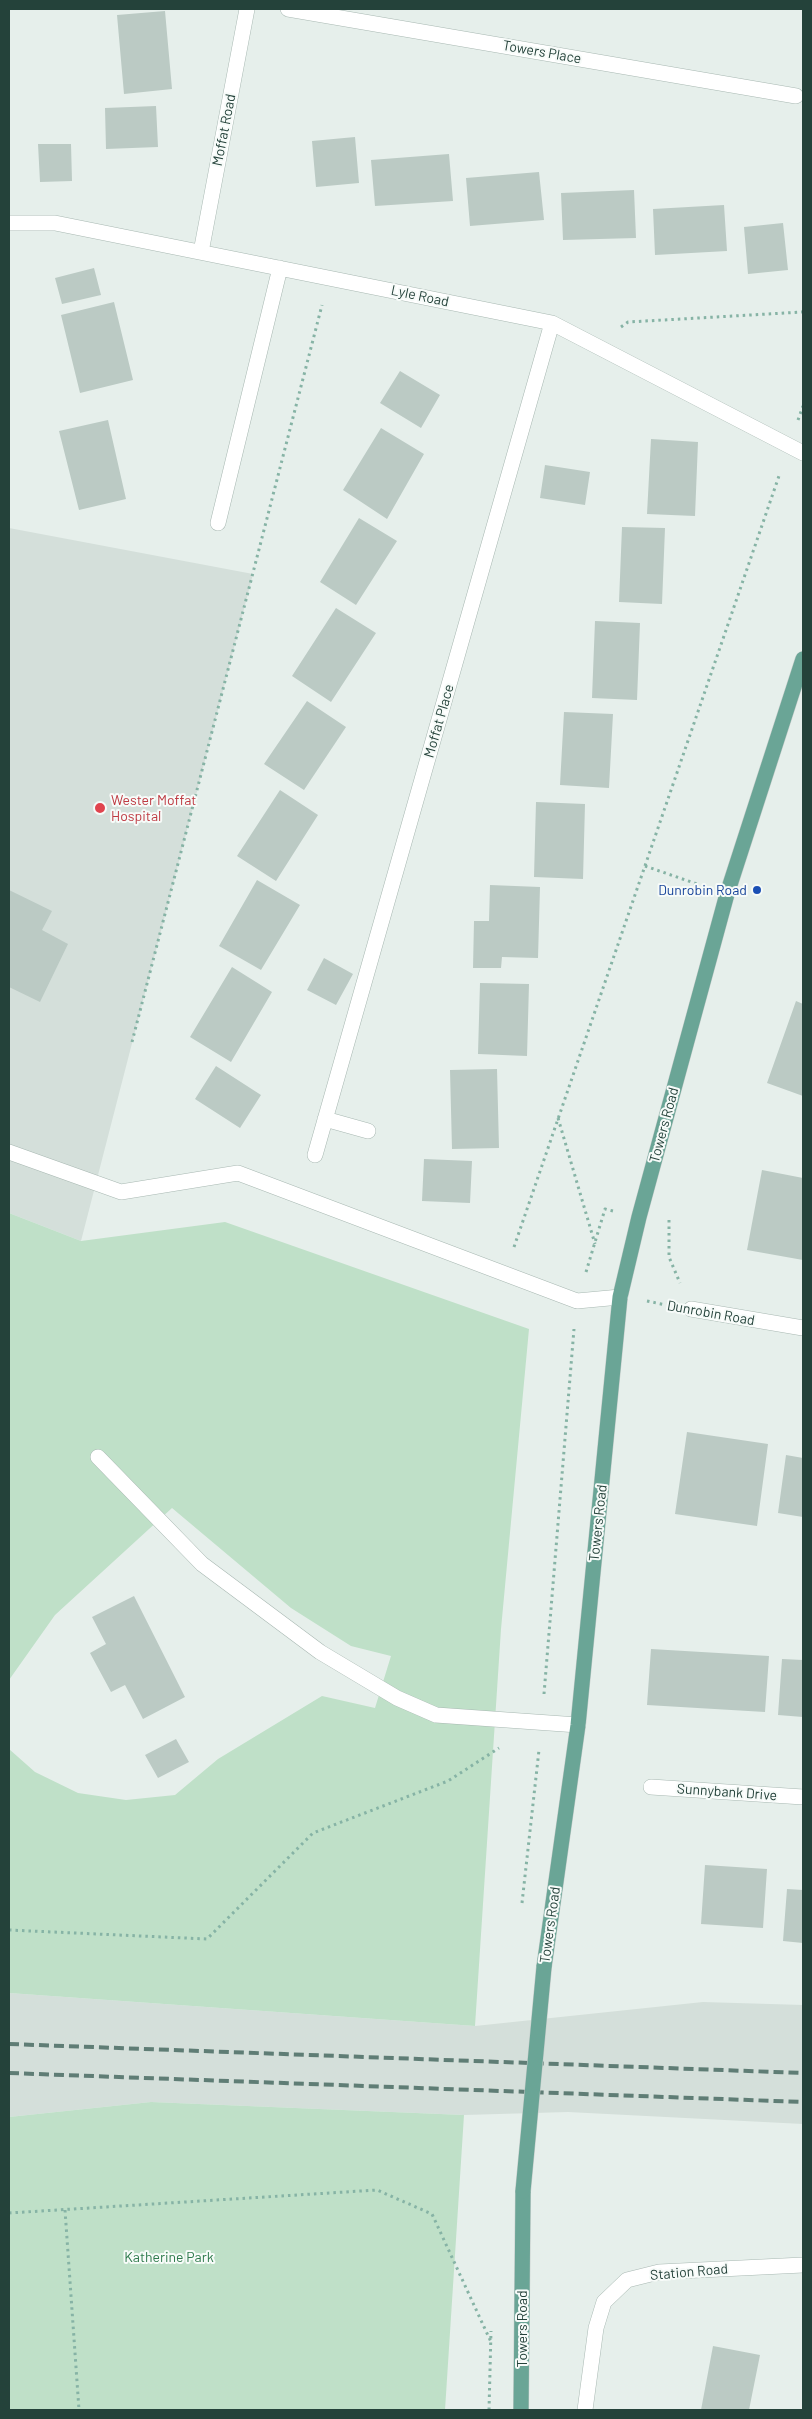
<!DOCTYPE html>
<html>
<head>
<meta charset="utf-8">
<style>
  body { margin:0 }
  #map { position:relative; width:812px; height:2419px; overflow:hidden; background:#e6efeb; font-family:Barlow,sans-serif }
  canvas { display:block }
  .frame { position:absolute; inset:0; border:10px solid #24423a; pointer-events:none }
</style>
</head>
<body>
<div id="map">
<canvas width="812" height="2419"></canvas>
<div class="frame"></div>
</div>
<script>
const context = document.querySelector('canvas').getContext('2d');
context.lineJoin = 'round';
function fillPath(path, color) { context.fillStyle = color; context.fill(path, 'evenodd'); }
function strokePath(path, color, width, dash) { context.strokeStyle = color; context.lineWidth = width; context.lineCap = dash ? 'butt' : 'round'; context.setLineDash(dash || []); context.stroke(path); }
function drawText(font, color, halo, rows, align = 'center') {
  context.font = font + ' Barlow,sans-serif'; context.lineWidth = 4; context.setLineDash([]); context.textBaseline = 'middle'; context.strokeStyle = halo; context.fillStyle = color; for (const [text, x, y, turn = 0] of rows) {
    context.save(); context.translate(x, y); context.rotate((+turn || 0) * Math.PI / 180); context.textAlign = isNaN(turn) ? turn : align; if (halo) context.strokeText(text, 0, 0); context.fillText(text, 0, 0); context.restore();
  }
}
fillPath(new Path2D(`
  M9,528L253,574L81,1241L9,1213Z
  M9,1993L475,2026L703,2002L803,2005V2124L568,2112L464,2115L151,2102L9,2117Z`), '#d4dfda');
fillPath(new Path2D(`
  M9,1213L81,1241L225,1222L529,1329L501,1629L475,2026L9,1993V1749L35,1772L78,1793L126,1800L175,1795L218,1759L322,1696L375,1708L391,1656L351,1646L291,1608L172,1508L55,1615L9,1680Z
  M151,2102L464,2115L445,2410H9V2117Z`), '#bfe0c8');
fillPath(new Path2D(`
  M165,11L172,89L124,94L117,15Z
  M156,106L158,147L106,149L105,108Z
  M355,137L359,183L316,187L312,141Z
  M38,144H71L72,181L40,182Z
  M449,154L453,201L375,206L371,160Z
  M539,172L544,220L470,226L466,178Z
  M634,190L636,238L563,240L561,193Z
  M724,205L727,251L655,255L653,209Z
  M783,223L788,270L748,274L744,227Z
  M94,268L101,295L62,304L55,278Z
  M114,302L133,380L80,393L61,315Z
  M400,371L440,395L421,428L380,403Z
  M108,420L126,499L79,510L59,431Z
  M381,428L424,454L387,519L343,490Z
  M651,439L698,442L695,516L647,514Z
  M545,465L590,472L585,505L540,498Z
  M359,518L397,541L356,605L320,582Z
  M622,527L665,528L662,604L619,602Z
  M336,608L376,633L331,702L292,676Z
  M595,621L640,623L637,700L592,698Z
  M307,701L346,727L304,790L264,764Z
  M564,712L613,714L609,788L560,785Z
  M280,790L318,815L276,881L237,856Z
  M536,802L585,804L583,879L534,877Z
  M257,880L300,905L261,970L219,946Z
  M490,885L540,887L538,958L502,957L501,968H473L474,921H489Z
  M9,890L52,911L42,930L68,944L40,1002L9,987Z
  M324,958L353,974L336,1005L307,990Z
  M232,967L272,992L231,1062L190,1037Z
  M480,983L529,984L527,1056L478,1054Z
  M796,1001L803,1004V1096L767,1083Z
  M216,1066L261,1095L240,1128L195,1099Z
  M497,1069L499,1148L452,1149L450,1070Z
  M424,1159L472,1161L470,1203L422,1201Z
  M762,1170L803,1178V1260L747,1250Z
  M687,1432L768,1444L757,1526L675,1514Z
  M786,1455L803,1458V1517L778,1513Z
  M134,1596L185,1697L143,1719L125,1685L111,1692L90,1653L106,1644L92,1617Z
  M651,1649L769,1656L765,1712L647,1705Z
  M782,1659L803,1660V1717L778,1715Z
  M176,1739L189,1762L158,1778L145,1755Z
  M705,1865L767,1869L763,1928L701,1924Z
  M787,1889L803,1890V1943L783,1941Z
  M713,2346L760,2355L749,2410H701Z`), '#bbcac4');
const minor = new Path2D(`
  M288,9L796,96
  M9,223H55L552,323L803,453
  M201,252L247,9
  M218,523L280,268
  M325,1119L368,1131
  M9,1152L121,1192L238,1173L577,1301L620,1297
  M315,1155L552,323
  M691,1309L803,1328
  M98,1457L202,1564L320,1652L397,1698L436,1715L578,1725
  M651,1787L803,1797
  M585,2410L596,2328L604,2302L627,2280L659,2272L803,2265`);
const major = new Path2D(`
  M544,1967L578,1725L620,1297L639,1217L727,894L803,659
  M521,2410L523,2191`);
strokePath(minor, '#a8b8b2', 16);
strokePath(major, '#c2cac8', 16);
strokePath(new Path2D(`
  M621,327L628,322L803,312
  M798,420L803,406
  M645,866L700,885
  M132,1042L322,305
  M558,1118L595,1244
  M669,1220V1257L680,1283
  M514,1247L780,473
  M586,1272L605,1209L613,1211
  M647,1301L666,1305
  M544,1694L574,1329
  M522,1903L539,1750
  M9,1930L207,1939L313,1833L448,1781L499,1748
  M65,2210L79,2410
  M9,2213L377,2190L432,2214L491,2342
  M489,2410L491,2331`), '#86b3a5', 3, [2.5, 4]);
strokePath(minor, '#fff', 15);
strokePath(major, '#6aa596', 15);
strokePath(new Path2D(`
  M9,2044L803,2073
  M9,2073L803,2102`), '#5f7d75', 4, [10, 5]);
const majorBridge = new Path2D(`
  M523,2191L544,1967`);
strokePath(majorBridge, '#c2cac8', 16, []);
strokePath(majorBridge, '#6aa596', 15);
for (const [x, y, r, color] of [
  [100,808,6,"#e0444e"],
  [757,890,5,"#1a4fb4"]
]) { const dot = new Path2D(); dot.arc(x, y, r, 0, 2 * Math.PI); context.fillStyle = color; context.fill(dot); strokePath(dot, '#f7fbf9', 2); }
drawText('14px', '#24423a', '#f7fbf9', [
  ["Towers Place",542,52,10],
  ["Moffat Road",224,130,-79],
  ["Lyle Road",420,296,12],
  ["Moffat Place",439,721,-74],
  ["Towers Road",664,1125,-75],
  ["Dunrobin Road",711,1313,10],
  ["Towers Road",598,1523,-84],
  ["Sunnybank Drive",727,1792,4],
  ["Towers Road",550,1925,-82],
  ["Station Road",689,2272,-5],
  ["Towers Road",522,2329,-90]
]);
drawText('14px', '#be3a42', '#f7fbf9', [
  ["Wester Moffat",111,800],
  ["Hospital",111,816]
], 'left');
drawText('14px', '#164399', '#f7fbf9', [
  ["Dunrobin Road",747,890]
], 'right');
drawText('14px', '#2d7a4b', '#f7fbf9', [
  ["Katherine Park",169,2257]
]);
</script>
</body>
</html>
